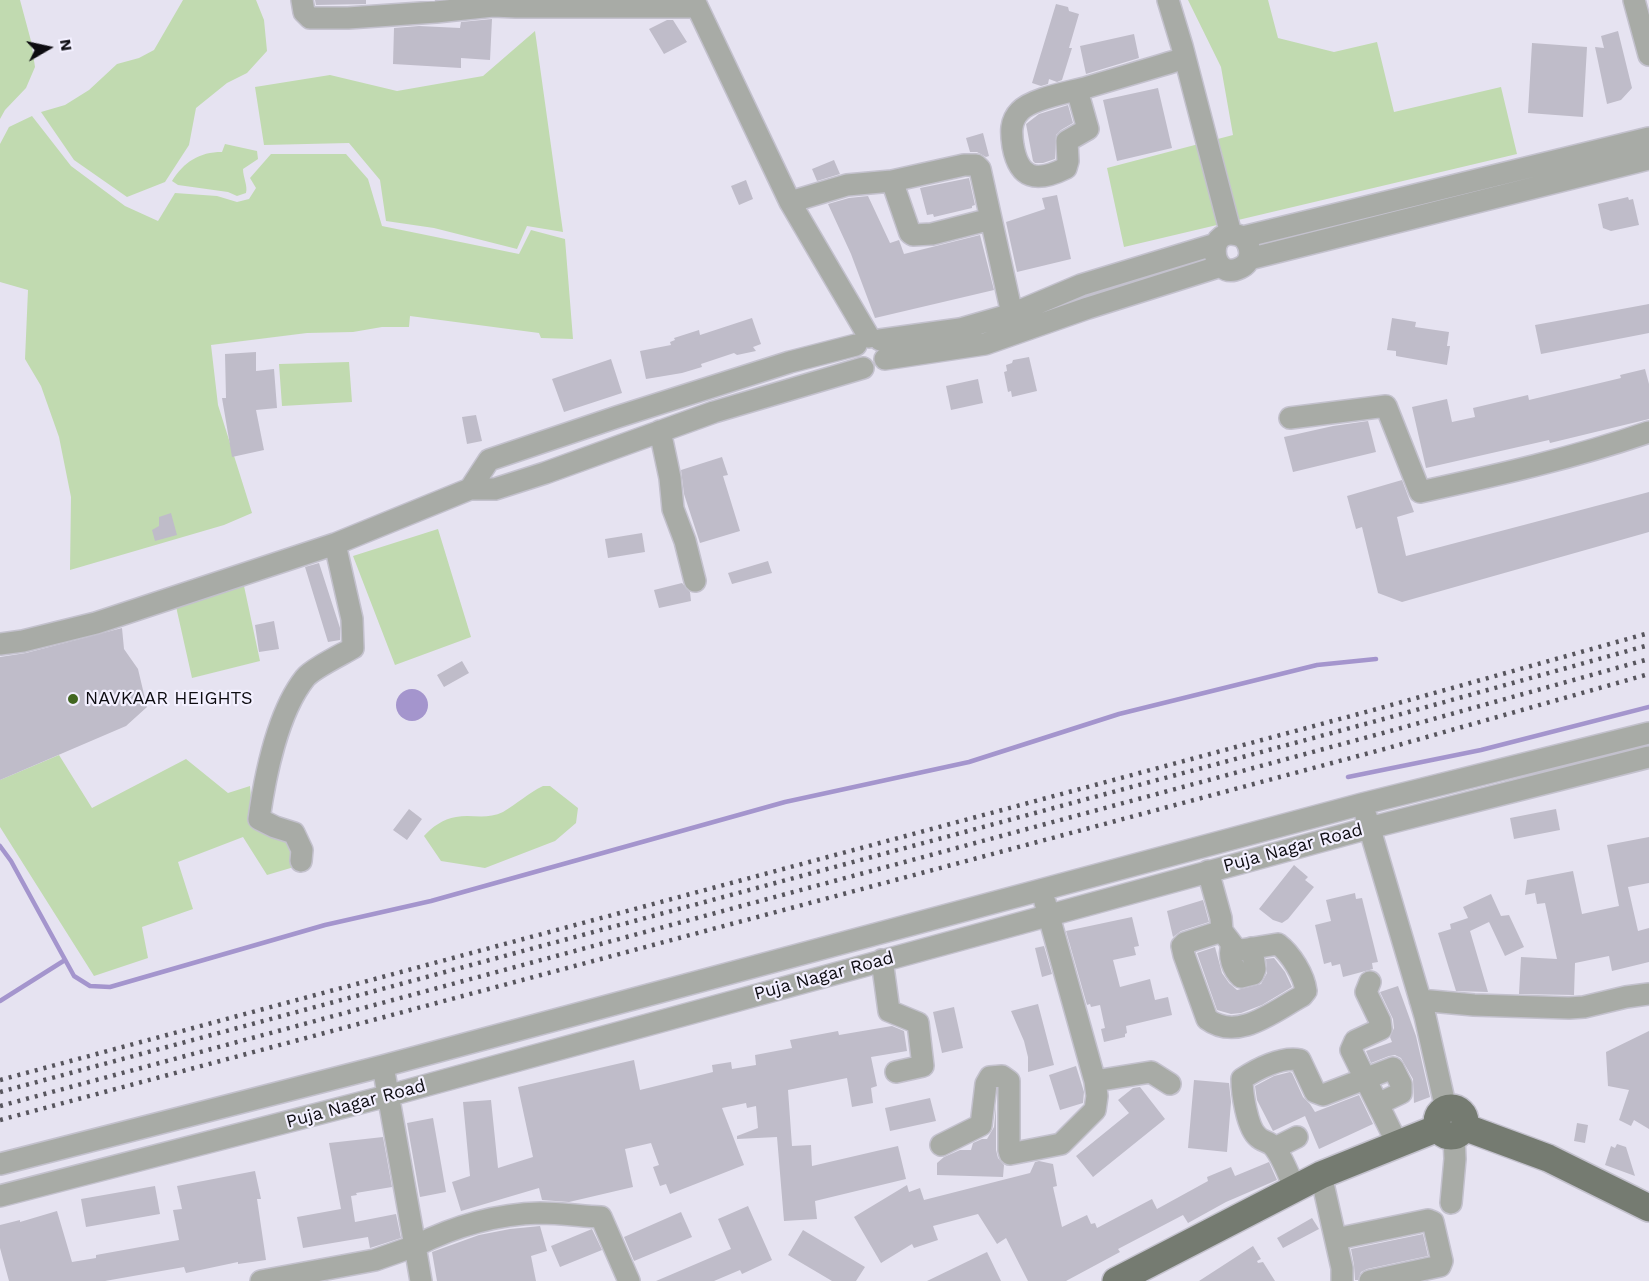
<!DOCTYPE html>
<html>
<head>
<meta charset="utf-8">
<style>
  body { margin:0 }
  #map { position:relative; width:1649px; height:1281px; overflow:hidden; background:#e6e3f1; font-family:"Work Sans",sans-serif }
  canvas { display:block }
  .north { position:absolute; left:18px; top:18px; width:60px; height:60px; -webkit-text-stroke:4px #f3f0ff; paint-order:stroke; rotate:81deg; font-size:16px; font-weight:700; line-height:24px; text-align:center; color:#0d0c11 }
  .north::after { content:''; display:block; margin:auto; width:21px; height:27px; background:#0d0c11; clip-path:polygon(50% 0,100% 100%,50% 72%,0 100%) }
</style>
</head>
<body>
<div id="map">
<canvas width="1649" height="1281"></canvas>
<div class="north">N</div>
</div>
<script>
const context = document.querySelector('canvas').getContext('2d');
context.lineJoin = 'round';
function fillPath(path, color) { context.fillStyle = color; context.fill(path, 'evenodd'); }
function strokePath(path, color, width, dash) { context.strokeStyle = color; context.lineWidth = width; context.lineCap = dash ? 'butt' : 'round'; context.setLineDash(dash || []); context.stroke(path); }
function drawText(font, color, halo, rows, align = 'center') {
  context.font = font + ' "Work Sans",sans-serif'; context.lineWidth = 4.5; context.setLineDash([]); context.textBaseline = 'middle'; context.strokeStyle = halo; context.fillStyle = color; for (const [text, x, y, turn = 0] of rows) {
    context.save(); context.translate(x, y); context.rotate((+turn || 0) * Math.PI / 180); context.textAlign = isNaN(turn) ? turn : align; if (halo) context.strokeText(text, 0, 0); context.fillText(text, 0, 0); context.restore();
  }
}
fillPath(new Path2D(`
  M0,0H20L31,41L35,67L26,88L5,110L0,119Z
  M183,0H256L264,20L267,51L247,73L227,83L196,108L189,145L165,182L127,197L74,160L41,112L65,105L89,90L117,64L139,58L154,50Z
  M1188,0H1268L1278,38L1334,52L1377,42L1394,112L1501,87L1517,154L1124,247L1107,168L1233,135L1221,67Z
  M535,31L563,232L527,226L517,249L434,228L386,221L380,180L349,143L264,145L255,87L330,75L397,91L483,76Z
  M32,116L71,166L125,206L158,221L175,193L217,196L237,202L249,199L256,188L250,178L271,154H346L368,179L382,226L519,254L531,230L565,239L573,339L541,338L539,333L410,316L409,327H382L353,332L307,333L211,345L218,405L252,513L224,525L70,570L71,497L59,437L41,386L25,359L28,290L0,282V144L9,127Z
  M225,144L257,151L258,159L243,169C243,177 248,186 246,193L237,196L228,192L178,185L172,181C184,162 199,152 222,152Z
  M349,362L352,402L282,406L279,364Z
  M438,529L471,637L395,665L353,556Z
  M244,586L260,661L192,678L175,602Z
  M59,755L92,808L186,759L228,793L250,786L253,819L291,844L294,867L267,875L243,837L178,862L193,909L142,927L148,958L94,976L0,827V780Z
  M543,786H550L578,808L576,823L555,841L485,868L441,861L424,836C432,827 443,819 456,817C471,814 487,820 503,812C517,804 528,793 543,786Z`), '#c1dab0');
fillPath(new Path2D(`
  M396 705a16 16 0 1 1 32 0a16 16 0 1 1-32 0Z`), '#a495cd');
strokePath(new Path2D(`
  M1348,777L1481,750L1649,707
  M0,846L11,861L74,976L90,986L110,987L325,925L431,901L785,802L969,762L1119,714L1317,665L1376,659
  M0,1001L65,960`), '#a495cd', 4.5);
fillPath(new Path2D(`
  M315,0H366V4L316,5Z
  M1056,4L1068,7L1069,11L1079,14L1069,48H1072L1062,80L1057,82L1049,79L1048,84L1041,86L1032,83Z
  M492,19L490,60L461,58V68L393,64L394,28L419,26L460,28L461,22Z
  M667,20H673L687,42L664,54L649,29Z
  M1618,31L1632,88L1621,100L1607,104L1595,47L1604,48L1601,36Z
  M1134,34L1139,58L1086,74L1080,46Z
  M1532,43L1587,47L1583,117L1528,113Z
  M1158,88L1172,148L1117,161L1103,100Z
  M1068,105L1073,123L1061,130L1056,135L1055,159L1043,163H1035L1033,161L1026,124L1039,114Z
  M983,133L989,156L986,157L977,152H970L966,138Z
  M834,160L840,174L817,181L812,169Z
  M969,178L975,205L972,206V208L934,217L933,214L927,215L920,188Z
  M746,180L753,199L739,205L731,186Z
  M1057,195L1071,259L1017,272L1006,222L1045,209L1042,198Z
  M868,196L890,243L899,240L904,254L980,235L994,290L875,318L851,254L828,204L849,198Z
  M1628,197L1629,200L1633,199L1639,225L1611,231L1603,228L1598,204Z
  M1649,304V333L1541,354L1535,325Z
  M752,318L761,344L753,347L756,351L737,355L734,353L701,364L702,367L682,373L646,379L640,351L671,345L670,342L675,340L674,338L699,330L700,335Z
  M1392,318L1416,322L1415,327L1449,332L1447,346H1450L1447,365L1396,356V351L1387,350Z
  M256,352V371L274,369L277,408L256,410L264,450L232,457L222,398H226L225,354Z
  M1029,357L1037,391L1012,397L1011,391L1008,392L1004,372L1007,371L1006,365L1012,363L1013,360Z
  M611,359L622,393L564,412L552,379Z
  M1645,369L1649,384V419L1550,443L1549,440L1426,468L1412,407L1447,399L1452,422L1475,417L1473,408L1528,395L1529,400L1621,378L1620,375Z
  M978,379L983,403L951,410L946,386Z
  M476,415L482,441L467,444L462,417Z
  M1368,421L1376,452L1293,472L1284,437L1333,426Z
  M722,457L728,475L723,476L740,531L700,543L684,494L681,470Z
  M1402,480L1414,512L1397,517L1406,556L1649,492V532L1402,602L1378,593L1362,527L1356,529L1347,496Z
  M171,513L177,535L155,541L152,530L159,526V517Z
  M642,533L645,552L608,558L605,539Z
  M768,561L772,573L732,584L728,573Z
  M319,563L340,628V640L328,642L305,567Z
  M682,583L690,592L691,601L659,608L654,590Z
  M274,621L279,649L259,652L255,625Z
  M122,628L124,649L138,669L147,707L126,726L0,780V657L26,653Z
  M462,661L469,673L444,687L437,675Z
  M409,809L422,819L407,840L393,830Z
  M1556,809L1560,830L1514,839L1510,818Z
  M1649,837V883L1628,887L1638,931L1649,928V962L1612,971L1609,956L1575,963L1574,995L1519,994L1521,957L1557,959L1545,903L1537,904L1535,893L1525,895L1527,880L1573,871L1582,914L1619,906L1607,845Z
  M1294,865L1308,877L1305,880L1314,887L1288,919L1282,923L1273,920L1259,909Z
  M1355,893L1356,899L1362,898L1378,962L1372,963L1373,969L1343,977L1340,964L1332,966L1331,962L1324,964L1315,925L1331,921L1326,900Z
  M1491,894L1501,916L1509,915L1524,947L1505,956L1489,922L1470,931L1488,992L1456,991L1438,933L1451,929L1450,924L1468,918L1463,907Z
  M1203,900L1209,922L1181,931L1173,937L1167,911Z
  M1132,917L1139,946L1134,947L1136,955L1113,960L1120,987L1150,979L1155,1000L1168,997L1172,1015L1126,1026L1127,1033L1125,1034V1037L1104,1042L1101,1029L1105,1028L1100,1005L1091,1007L1090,1004L1087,1005L1066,931Z
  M1044,946L1052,974L1042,977L1035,948Z
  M1215,947L1222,973L1229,983L1237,990L1261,984L1267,973L1266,959L1274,958L1285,972L1292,987L1262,1005L1241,1013L1231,1014L1217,1010L1197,953Z
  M1398,986L1416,1036L1430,1097L1414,1103L1413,1079L1401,1058L1395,1055L1389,1056L1371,1063L1366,1051L1392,1042L1390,1037L1394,1028L1393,1019L1380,992Z
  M1038,1004L1054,1065L1028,1072V1057L1024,1041L1011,1011Z
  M954,1007L963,1048L942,1053L933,1012Z
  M892,1026L904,1031L907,1051L871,1057L877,1086L871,1088L873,1103L852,1107L847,1078L788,1090L792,1146L811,1145L812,1166L898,1146L906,1179L815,1201L817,1219L784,1221L777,1137L737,1139V1136L758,1128L756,1106L747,1108L746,1103L722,1108L744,1165L670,1194L666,1184L660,1186L653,1167L659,1165L651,1143L625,1149L633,1187L569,1202L542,1200L539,1188L461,1211L452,1182L470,1176L463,1102L491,1100L498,1168L533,1157L518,1087L634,1060L640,1090L713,1072L712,1065L731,1062L732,1069L756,1065L755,1055L792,1048L790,1040L838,1031L839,1035Z
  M1649,1031V1129L1634,1120L1631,1126L1619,1120L1629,1090L1608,1086L1606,1052Z
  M1076,1066L1084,1092L1083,1103L1060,1110L1049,1075Z
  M1290,1072L1292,1073L1303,1097L1310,1104L1315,1112L1359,1095L1373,1124L1319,1149L1305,1116L1273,1131L1257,1100L1255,1086L1274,1076Z
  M1194,1080L1229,1083L1231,1102L1227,1152L1188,1148Z
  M1140,1087L1165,1119L1093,1177L1076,1156L1129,1113L1118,1100L1133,1088Z
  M930,1098L936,1121L890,1131L885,1108Z
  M996,1105V1150L998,1158L1004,1165L1003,1177L937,1175V1163L944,1157L960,1150H971L973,1143L982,1139H987L994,1127Z
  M433,1118L446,1192L420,1197L407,1123Z
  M1577,1123L1588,1125L1585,1143L1574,1141Z
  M383,1137L392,1187L356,1193L357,1195L351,1196L355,1222L396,1214L401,1238L370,1248L368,1237L303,1248L297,1217L341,1209L329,1143Z
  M1617,1144L1626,1147L1635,1176L1605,1165L1611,1146L1615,1148Z
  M1039,1161L1053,1164L1057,1186L1053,1187L1062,1227L1087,1215L1091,1224L1095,1223L1097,1228L1152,1199L1157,1209L1208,1181L1207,1177L1231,1167L1235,1176L1269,1162L1277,1180L1226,1202L1188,1223L1183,1215L1118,1249L1120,1252L1066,1281H1028L1006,1238L997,1244L978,1214L933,1226L938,1240L914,1248L912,1244L881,1263L854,1217L907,1185L909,1192L920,1188L924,1200L1030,1173L1035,1162Z
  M255,1171L261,1199H257L266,1260L238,1264V1262L186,1273L184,1267L105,1281H9L0,1248V1225L20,1220V1222L57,1211L72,1262L96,1258V1255L179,1240L173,1210L182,1209L177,1186Z
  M155,1186L160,1214L86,1227L81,1199Z
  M748,1206L772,1260L742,1274L740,1270L714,1281H656L731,1249L718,1219Z
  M681,1212L692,1237L634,1261L624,1237Z
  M1312,1218L1319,1229L1283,1248L1277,1238Z
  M540,1226L547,1251L531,1256L536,1281H437L432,1252L479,1235L510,1229Z
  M592,1229L602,1250L560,1267L551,1246Z
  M803,1230L865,1267L856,1281H832L788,1255Z
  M1423,1234L1428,1256L1367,1269L1361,1272L1358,1280H1355L1354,1265L1351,1249Z
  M1253,1246L1261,1259L1257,1261L1258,1263L1263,1262L1275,1281H1199Z
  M987,1252L1001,1281H927Z`), '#bfbcc9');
const minor = new Path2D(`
  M302,0L304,12L310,18H348L436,12L493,6L516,7H697
  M694,0L790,202L869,337
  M1168,0L1182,46L1231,234
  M1634,0L1649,55
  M1077,90L1088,129L1067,141L1068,161L1066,168C1036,183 1019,179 1013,146C1011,133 1010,121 1020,111C1032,98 1071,92 1088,87C1121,77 1153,68 1185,58
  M892,181L910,233L913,235L932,234L991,219L1012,314
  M790,202L847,185L892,181L964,165H976L980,169L991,219
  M1243,237C1252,247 1253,262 1240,268C1209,283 1204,220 1243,237L1649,138
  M1249,259L1649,159
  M880,340L960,329L1012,314L1081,285L1216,244
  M885,359L985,344L1088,308L1221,266
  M1290,418L1386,406L1420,492C1498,475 1574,458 1649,432
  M660,431L670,478L673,509L685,541L695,581
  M470,489L489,460L617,417L790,362L856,345
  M0,644L23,641L96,623L335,544L470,489H495L545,473L714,412L863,368
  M1366,816L1425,1016L1446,1109
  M301,861L302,850L294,833L275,827L259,819C265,776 278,712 305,678C312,669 341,655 353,648L352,619L335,544
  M1208,871L1221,918L1222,931L1185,943L1182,946L1184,955L1207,1019C1238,1042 1274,1011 1302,996L1306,991C1304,975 1291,954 1278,944L1241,950L1235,948L1222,931
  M1232,945C1228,956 1233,970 1241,977L1253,974L1255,969L1252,948
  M882,960L889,1011L918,1023L923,1066L896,1072
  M1370,982L1366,992L1380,1021L1381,1029L1355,1041L1351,1050L1397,1143
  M1420,1000L1474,1005L1569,1008L1584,1007L1626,997L1649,994
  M383,1066L415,1246C453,1227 497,1214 540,1213C560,1213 581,1216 601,1217L629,1281
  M1095,1081L1151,1072L1170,1084
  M941,1145L981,1125L986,1084L990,1077L1002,1076L1009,1081V1150L1010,1154L1061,1144L1095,1110L1097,1096L1095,1081L1045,902
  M1275,1148L1297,1137
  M0,1164L383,1066L1362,804L1649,733
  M1321,1175L1342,1268V1281
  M1295,1189C1289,1176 1283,1158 1274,1147C1269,1141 1263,1142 1258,1137C1247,1128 1242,1093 1242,1079C1257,1069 1282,1056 1300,1060L1315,1092L1323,1095L1393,1068L1401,1084V1093L1378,1104
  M0,1196L387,1096L1369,828L1649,757
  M1451,1203L1455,1159L1454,1136
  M1336,1239L1428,1220L1433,1222L1442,1261L1440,1266L1370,1281
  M261,1281L375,1260L415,1246L421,1281`);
const major = new Path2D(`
  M1437 1122a14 14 0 1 1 28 0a14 14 0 1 1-28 0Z
  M1464,1127L1548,1158L1649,1208
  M1116,1281L1321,1175L1438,1128`);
strokePath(minor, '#c3c1cd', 24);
strokePath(major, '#c3c1cd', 30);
strokePath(minor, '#a8aba6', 21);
strokePath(major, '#757b71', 27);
strokePath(new Path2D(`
  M0,1080L1377,709L1649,633
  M0,1092L1380,720L1649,645
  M0,1106L1383,733L1649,659
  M0,1120L1388,748L1649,674`), '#57555d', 4.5, [3, 6]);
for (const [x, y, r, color] of [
  [73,699,6,"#426721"]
]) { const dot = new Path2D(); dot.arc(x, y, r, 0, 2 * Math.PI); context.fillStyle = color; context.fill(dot); strokePath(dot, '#f3f0ff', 2); }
drawText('18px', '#0d0c11', '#f3f0ff', [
  ["NAVKAAR HEIGHTS",85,699]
], 'left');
drawText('18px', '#0d0c11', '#f3f0ff', [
  ["Puja Nagar Road",1293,848,-15],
  ["Puja Nagar Road",824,976,-15],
  ["Puja Nagar Road",356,1104,-15]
]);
</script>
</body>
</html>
